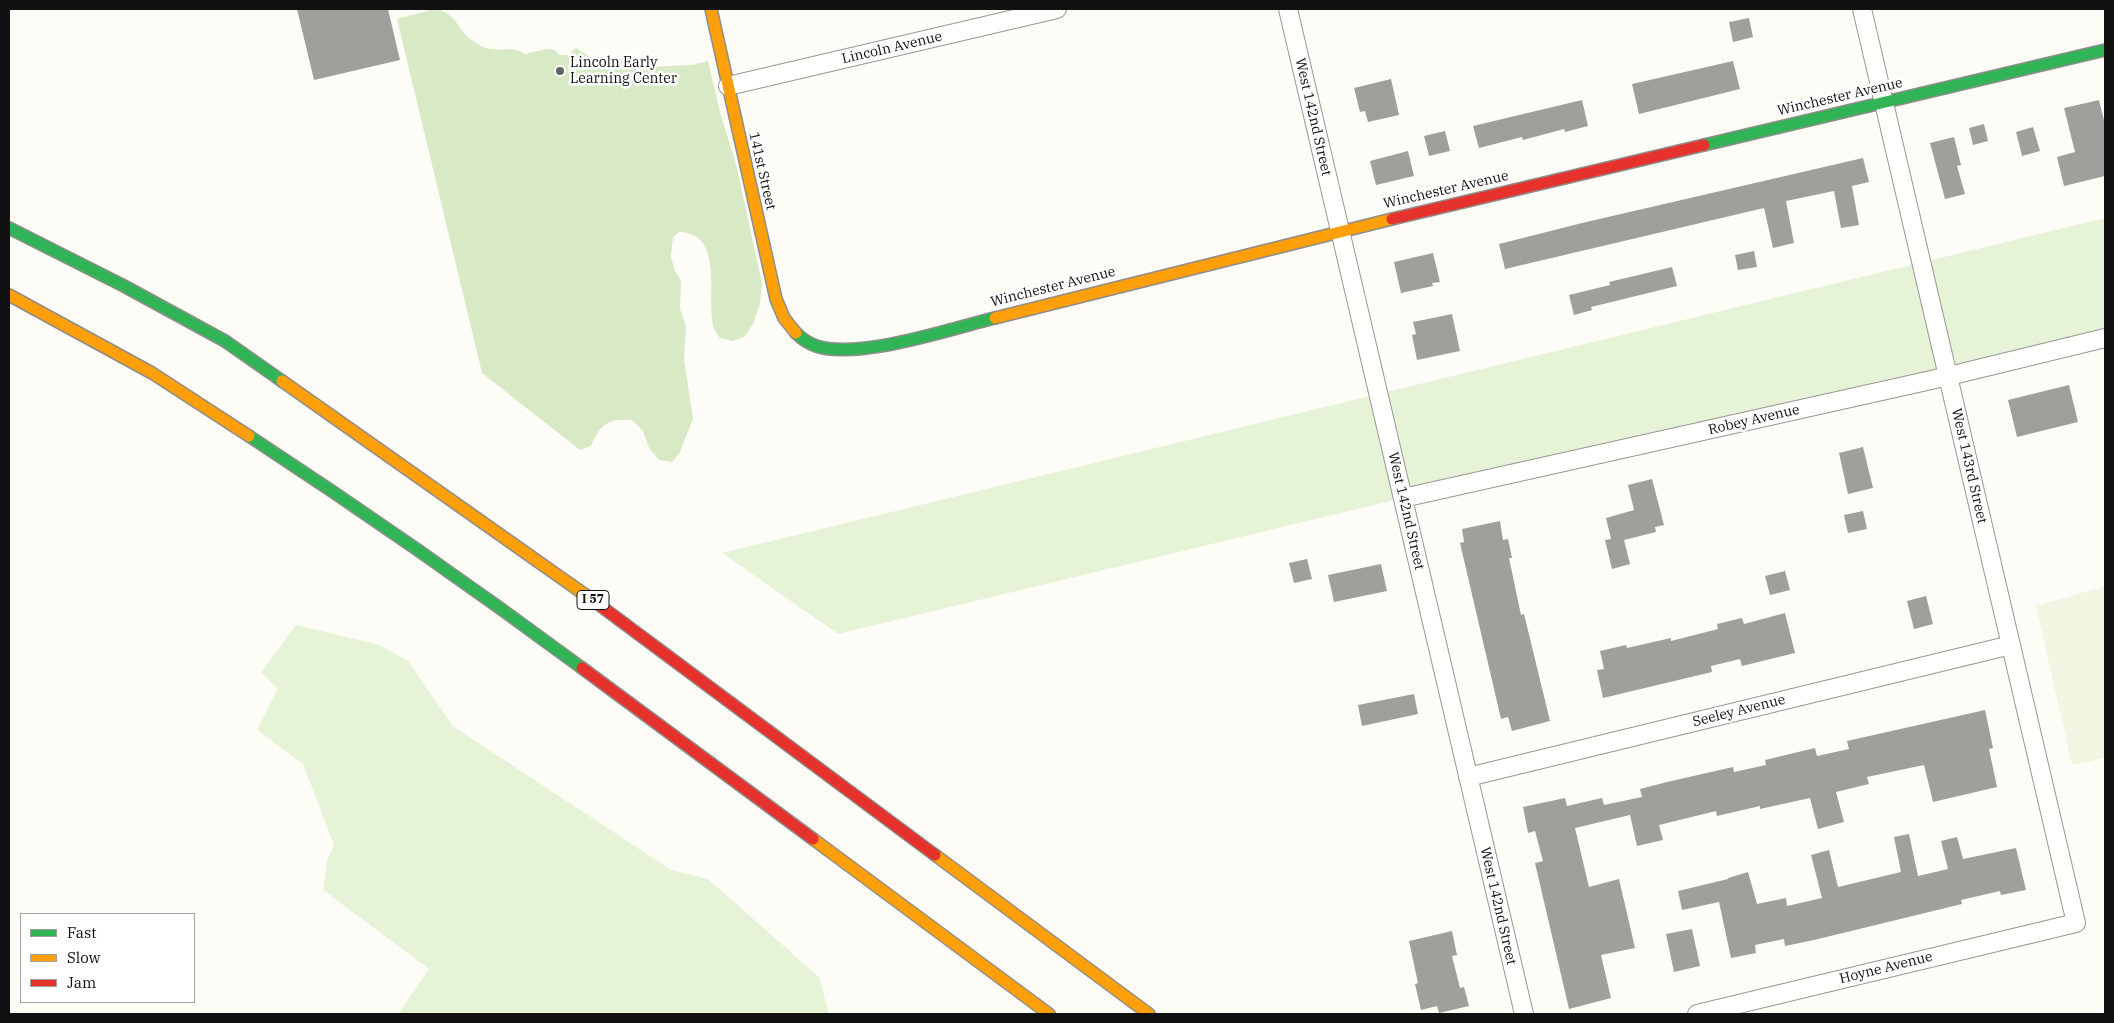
<!DOCTYPE html>
<html>
<head>
<meta charset="utf-8">
<style>
  body { margin:0 }
  #map { position:relative; width:2114px; height:1023px; overflow:hidden; background:#fdfcf7; font-family:"IBM Plex Serif",serif }
  canvas { display:block }
  .frame { position:absolute; inset:0; border:10px solid #111; pointer-events:none }
  .legend { position:absolute; left:20px; top:913px; width:175px; height:90px; box-sizing:border-box; background:#fff; border:1px solid #a0a0a0; margin:0; padding:6px 9px; list-style:none; font-size:15px; color:#111 }
  .legend li { display:flex; align-items:center; gap:10px; height:25px }
  .legend b { width:25px; border:1px solid #a0a0a0 }
</style>
</head>
<body>
<div id="map">
<canvas width="2114" height="1023"></canvas>
<div class="frame"></div>
<ul class="legend">
<li><b style="height:6px;background:#30b455"></b>Fast</li>
<li><b style="height:6px;background:#ff9f0a"></b>Slow</li>
<li><b style="height:6px;background:#e5322d"></b>Jam</li>
</ul>
</div>
<script>
const context = document.querySelector('canvas').getContext('2d');
context.lineJoin = 'round';
function fillPath(path, color) { context.fillStyle = color; context.fill(path, 'evenodd'); }
function strokePath(path, color, width, dash) { context.strokeStyle = color; context.lineWidth = width; context.lineCap = dash ? 'butt' : 'round'; context.setLineDash(dash || []); context.stroke(path); }
function drawText(font, color, halo, rows, align = 'center') {
  context.font = font + ' "IBM Plex Serif",serif'; context.lineWidth = 5; context.setLineDash([]); context.textBaseline = 'middle'; context.strokeStyle = halo; context.fillStyle = color; for (const [text, x, y, turn = 0] of rows) {
    context.save(); context.translate(x, y); context.rotate((+turn || 0) * Math.PI / 180); context.textAlign = isNaN(turn) ? turn : align; if (halo) context.strokeText(text, 0, 0); context.fillText(text, 0, 0); context.restore();
  }
}
fillPath(new Path2D(`
  M2105,218V333L1403,498L838,634L722,553Z
  M296,625L380,645L408,661L453,726L671,870L708,879L819,977L829,1014H398L429,969L323,890L327,861L334,845L303,764L257,730L278,689L261,672Z`), '#e7f3d7');
fillPath(new Path2D(`
  M434,9C452,10 457,26 468,37C471,40 477,43 481,46C494,54 512,44 525,54L546,49L555,50L559,55H568L576,48L595,60L602,61L610,58L645,67L692,65L708,61L721,116L735,160L762,283L760,304L753,324L744,337L733,341L720,338C718,335 715,332 714,328C705,300 726,233 679,232L673,237L671,257L675,271L681,281L680,308L686,327L684,359L693,419L679,454L672,462L659,460L649,448L643,431L632,420C607,418 600,425 591,446L580,450L482,373L397,19Z`), '#d8eac5');
fillPath(new Path2D(`
  M2105,586V758L2072,765L2036,606Z`), '#f0f6e1');
fillPath(new Path2D(`
  M297,9H388L400,60L314,80Z
  M1749,18L1753,37L1733,42L1729,22Z
  M1733,61L1740,89L1639,114L1632,84Z
  M1391,79L1399,115L1368,122L1365,111L1360,112L1354,88Z
  M1582,100L1588,126L1565,132L1564,129L1523,140L1522,137L1479,148L1473,126Z
  M2099,100L2105,124V176L2064,186L2057,157L2075,152L2064,108Z
  M1984,124L1988,141L1973,145L1969,128Z
  M2033,127L2040,151L2022,156L2016,132Z
  M1445,131L1450,151L1429,156L1424,136Z
  M1954,137L1961,165L1957,166L1965,194L1945,199L1930,143Z
  M1408,151L1414,176L1376,185L1370,161Z
  M1863,158L1869,182L1852,186L1859,225L1841,228L1834,191L1786,201L1794,243L1773,248L1764,208L1505,269L1499,244L1582,223Z
  M1754,251L1757,267L1738,270L1735,255Z
  M1433,253L1440,282L1432,283L1433,286L1401,293L1394,262Z
  M1672,267L1677,286L1591,307L1592,310L1574,315L1569,295L1610,285L1609,282Z
  M1452,314L1460,351L1417,360L1412,335L1416,334L1413,322Z
  M2069,385L2078,422L2017,437L2008,400Z
  M1863,447L1873,488L1848,494L1839,453Z
  M1652,479L1664,525L1655,527L1656,532L1624,540L1630,564L1612,569L1605,540L1611,539L1606,518L1634,510L1628,485Z
  M1863,511L1867,529L1848,533L1844,515Z
  M1500,521L1503,540L1508,539L1512,558H1509L1521,615L1524,614L1550,721L1512,731L1508,717L1501,719L1460,543L1464,542L1462,529Z
  M1307,559L1312,579L1294,583L1289,563Z
  M1381,564L1387,591L1334,602L1328,575Z
  M1785,571L1790,590L1770,595L1765,576Z
  M1926,596L1933,624L1914,629L1907,601Z
  M1785,613L1795,653L1742,666L1740,659L1711,666L1712,672L1603,698L1597,670L1604,669L1600,651L1626,645L1627,648L1671,638V641L1718,629L1717,624L1742,618L1744,624Z
  M1414,694L1418,714L1362,726L1358,705Z
  M1985,710L1993,748L1989,749L1997,787L1933,802L1924,765L1867,777L1869,784L1836,792L1844,822L1818,829L1810,798L1760,809V806L1717,816L1716,811L1659,825L1663,840L1637,846L1630,815L1575,828L1589,887L1619,879L1635,948L1601,955L1611,998L1569,1009L1535,863L1543,861L1535,831L1528,833L1523,807L1565,798L1567,806L1602,798L1604,805L1642,797L1640,789L1667,782L1733,767L1734,772L1766,765L1765,760L1815,748L1817,756L1849,749L1847,741Z
  M1909,834L1918,876L1948,869L1941,841L1957,837L1963,859L2016,848L2026,890L2001,895L2000,891L1961,900L1962,904L1814,940L1785,946L1784,939L1755,945L1756,953L1731,958L1719,902L1682,910L1678,891L1728,879V878L1748,872L1757,904L1786,898L1787,906L1822,898L1811,855L1829,850L1838,887L1901,872L1894,837Z
  M1692,929L1700,966L1674,972L1666,934Z
  M1452,931L1457,955L1452,956L1460,988L1464,987L1469,1006L1439,1013L1437,1006L1421,1010L1415,984L1418,983L1409,941Z`), '#a19f9c');
const street = new Path2D(`
  M1288,9L1524,1014
  M728,86L1057,9
  M1403,498L1949,376L2105,338
  M1468,777L2011,645
  M1697,1014L2076,923L1862,9`);
const fast = new Path2D(`
  M1704,145L2105,50
  M9,228L124,286L225,341L282,381
  M796,333C802,339 808,343 816,346C860,360 949,329 995,318
  M249,436C362,510 474,588 582,668`);
const slow = new Path2D(`
  M711,9L776,299L784,318L796,333
  M9,295L152,373L249,436
  M995,318L1392,219
  M282,381L594,601
  M813,839L1049,1014
  M935,855L1149,1014`);
const jam = new Path2D(`
  M1392,219L1704,145
  M594,601L935,855
  M582,668L813,839`);
strokePath(street, '#979795', 20);
strokePath(fast, '#8e8d8b', 14);
strokePath(slow, '#8e8d8b', 14);
strokePath(jam, '#8e8d8b', 14);
strokePath(street, '#fffffe', 18);
strokePath(fast, '#30b455', 11);
strokePath(slow, '#ff9f0a', 11);
strokePath(jam, '#e5322d', 11);
for (const [x, y, r, color] of [
  [560,71,5,"#646362"]
]) { const dot = new Path2D(); dot.arc(x, y, r, 0, 2 * Math.PI); context.fillStyle = color; context.fill(dot); strokePath(dot, '#fff', 2); }
for (const [x, y, w] of [
  [593,600,32]
]) { const box = new Path2D(); box.roundRect(x - w / 2, y - 9.5, w, 19, 4); context.fillStyle = '#fff'; context.fill(box); strokePath(box, '#111', 1); }
drawText('bold 12px', '#111', null, [
  ["I 57",593,600]
]);
drawText('14px', '#111', '#fff', [
  ["Lincoln Avenue",892,48,-13],
  ["Winchester Avenue",1840,97,-13],
  ["West 142nd Street",1313,117,77],
  ["141st Street",762,171,77],
  ["Winchester Avenue",1446,190,-13],
  ["Winchester Avenue",1053,287,-14],
  ["Robey Avenue",1754,420,-13],
  ["West 143rd Street",1969,466,77],
  ["West 142nd Street",1406,511,77],
  ["Seeley Avenue",1739,711,-14],
  ["West 142nd Street",1498,906,77],
  ["Hoyne Avenue",1886,968,-14]
]);
drawText('14px', '#111', '#fff', [
  ["Lincoln Early",570,63],
  ["Learning Center",570,79]
], 'left');
</script>
</body>
</html>
